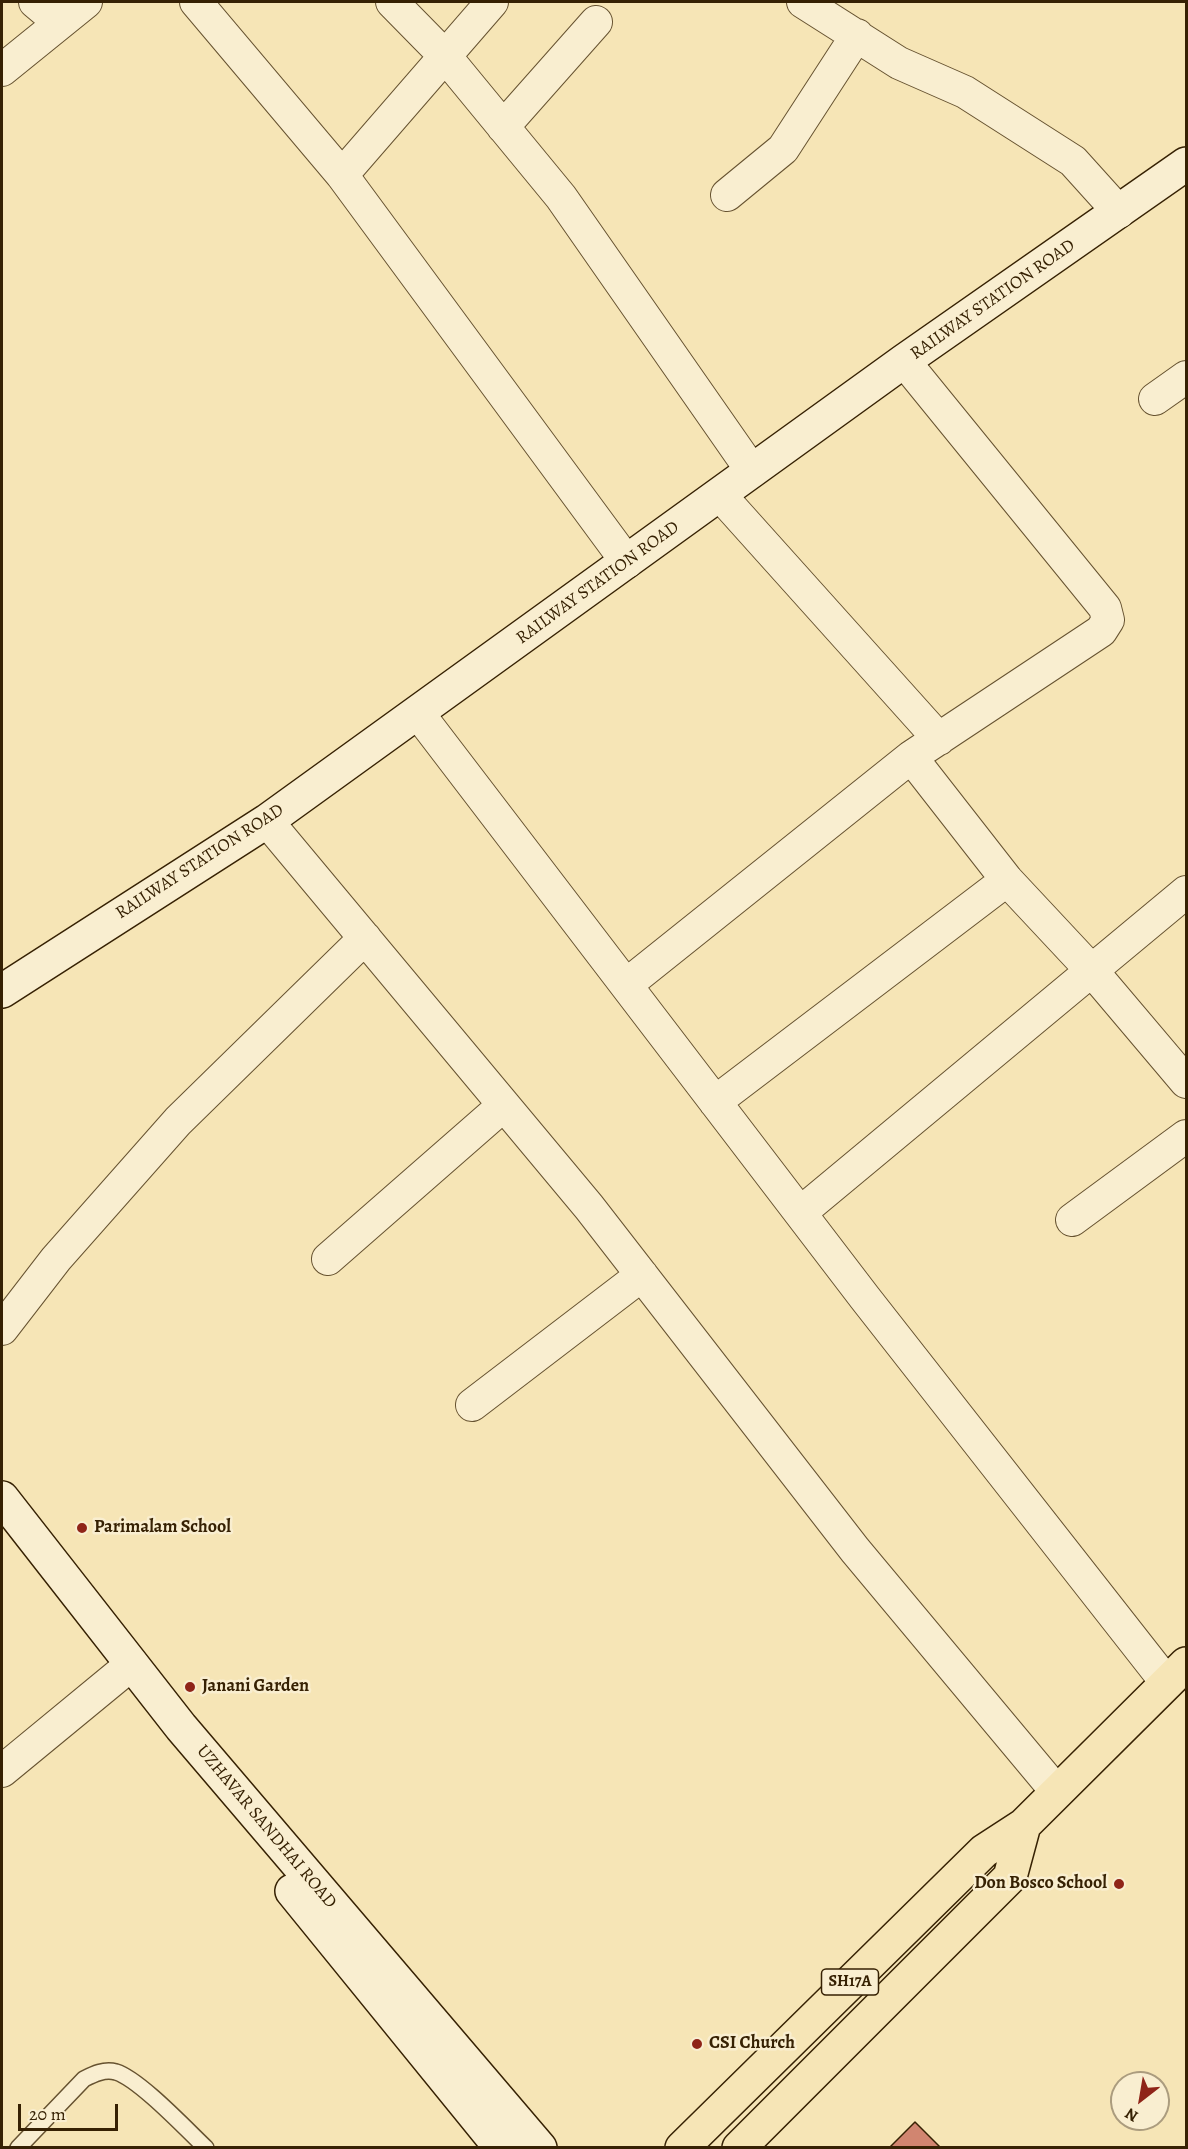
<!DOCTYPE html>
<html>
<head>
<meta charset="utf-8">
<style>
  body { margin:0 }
  #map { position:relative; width:1188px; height:2149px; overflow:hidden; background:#f6e5b6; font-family:Alegreya,serif }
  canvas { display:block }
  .frame { position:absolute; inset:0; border:3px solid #362103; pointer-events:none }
  .north { position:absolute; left:1110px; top:2071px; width:60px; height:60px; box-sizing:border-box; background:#f9eed0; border:2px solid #ab9c7e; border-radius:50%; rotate:211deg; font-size:16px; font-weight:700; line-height:24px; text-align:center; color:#362103 }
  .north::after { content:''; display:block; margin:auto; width:21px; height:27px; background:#8f2418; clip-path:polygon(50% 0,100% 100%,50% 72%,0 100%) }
  .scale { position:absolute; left:18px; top:2104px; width:100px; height:27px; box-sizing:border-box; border:3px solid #362103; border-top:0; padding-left:8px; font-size:18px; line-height:21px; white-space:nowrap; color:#362103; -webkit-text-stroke:4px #f9eed0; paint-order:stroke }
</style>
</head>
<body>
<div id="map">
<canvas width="1188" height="2149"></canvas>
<div class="frame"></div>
<div class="north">N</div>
<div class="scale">20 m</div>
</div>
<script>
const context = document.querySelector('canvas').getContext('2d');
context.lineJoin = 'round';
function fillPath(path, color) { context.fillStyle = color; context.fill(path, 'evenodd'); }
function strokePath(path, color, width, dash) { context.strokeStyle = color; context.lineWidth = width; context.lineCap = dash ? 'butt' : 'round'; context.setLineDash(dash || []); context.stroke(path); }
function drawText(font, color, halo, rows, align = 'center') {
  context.font = font + ' Alegreya,serif'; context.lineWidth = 5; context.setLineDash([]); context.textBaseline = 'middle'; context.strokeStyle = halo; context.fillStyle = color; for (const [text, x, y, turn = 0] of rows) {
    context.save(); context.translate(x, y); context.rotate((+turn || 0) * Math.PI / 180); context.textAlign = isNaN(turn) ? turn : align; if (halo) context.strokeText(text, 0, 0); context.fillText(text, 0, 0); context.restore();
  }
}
const building = new Path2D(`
  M915,2122L941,2148H889Z`);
fillPath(building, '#d18570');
strokePath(building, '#362103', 1.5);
const lane = new Path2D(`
  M18,2148L84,2079C94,2074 104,2069 116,2072C139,2079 186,2129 206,2148`);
const street = new Path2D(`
  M35,2L60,23
  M196,2L342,175L627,562
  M392,2L445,56L561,197L752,471
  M803,2L899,63L965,92L1073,161L1119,212
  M2,70L86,2
  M503,127L596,22
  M342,175L492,2
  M727,195L783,149L857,35
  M904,361L1105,608L1108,620L1101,631L911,757
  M1155,399L1186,377
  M720,495L939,739
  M418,713L865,1298L1167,1683
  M267,821L589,1207L855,1550L1057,1792
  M626,985L911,757L1007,880L1093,972L1186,1082
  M715,1102L1007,880
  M800,1213L1186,892
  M1072,1220L1186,1136
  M328,1259L504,1105
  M2,1329L56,1259L178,1121L365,938
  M472,1405L642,1275
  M2,1771L132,1664`);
const secondary = new Path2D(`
  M2,991L267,821L904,361L1186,164
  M2,1498L181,1727L540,2148
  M292,1891L501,2148`);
const primary = new Path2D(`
  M682,2148L984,1851L1024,1825L1186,1664
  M739,2148L1010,1877L1024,1825`);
strokePath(lane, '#665230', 18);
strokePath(street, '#665230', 34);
strokePath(secondary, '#362103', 36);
strokePath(primary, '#362103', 36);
strokePath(lane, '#f9eed0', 15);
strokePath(street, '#f9eed0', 32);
strokePath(secondary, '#f9eed0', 33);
strokePath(primary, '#f6e5b6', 33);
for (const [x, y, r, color] of [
  [82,1528,6,"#8f2418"],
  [190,1687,6,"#8f2418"],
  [1119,1884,6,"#8f2418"],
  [697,2044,6,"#8f2418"]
]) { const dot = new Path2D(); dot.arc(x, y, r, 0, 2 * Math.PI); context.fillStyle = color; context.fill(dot); strokePath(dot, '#f9eed0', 2); }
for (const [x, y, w] of [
  [850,1982,57]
]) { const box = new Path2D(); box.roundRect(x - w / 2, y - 13, w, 26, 4.5); context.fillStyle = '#f9eed0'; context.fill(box); strokePath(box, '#362103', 1.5); }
drawText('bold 16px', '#362103', null, [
  ["SH17A",850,1982]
]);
drawText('18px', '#362103', '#f9eed0', [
  ["RAILWAY STATION ROAD",993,300,-35],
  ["RAILWAY STATION ROAD",598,583,-36],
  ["RAILWAY STATION ROAD",200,862,-33],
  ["UZHAVAR SANDHAI ROAD",266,1827,50]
]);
drawText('bold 18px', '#362103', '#f9eed0', [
  ["Parimalam School",94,1528],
  ["Janani Garden",202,1687],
  ["Don Bosco School",1107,1884,"right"],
  ["CSI Church",709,2044]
], 'left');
</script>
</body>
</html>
